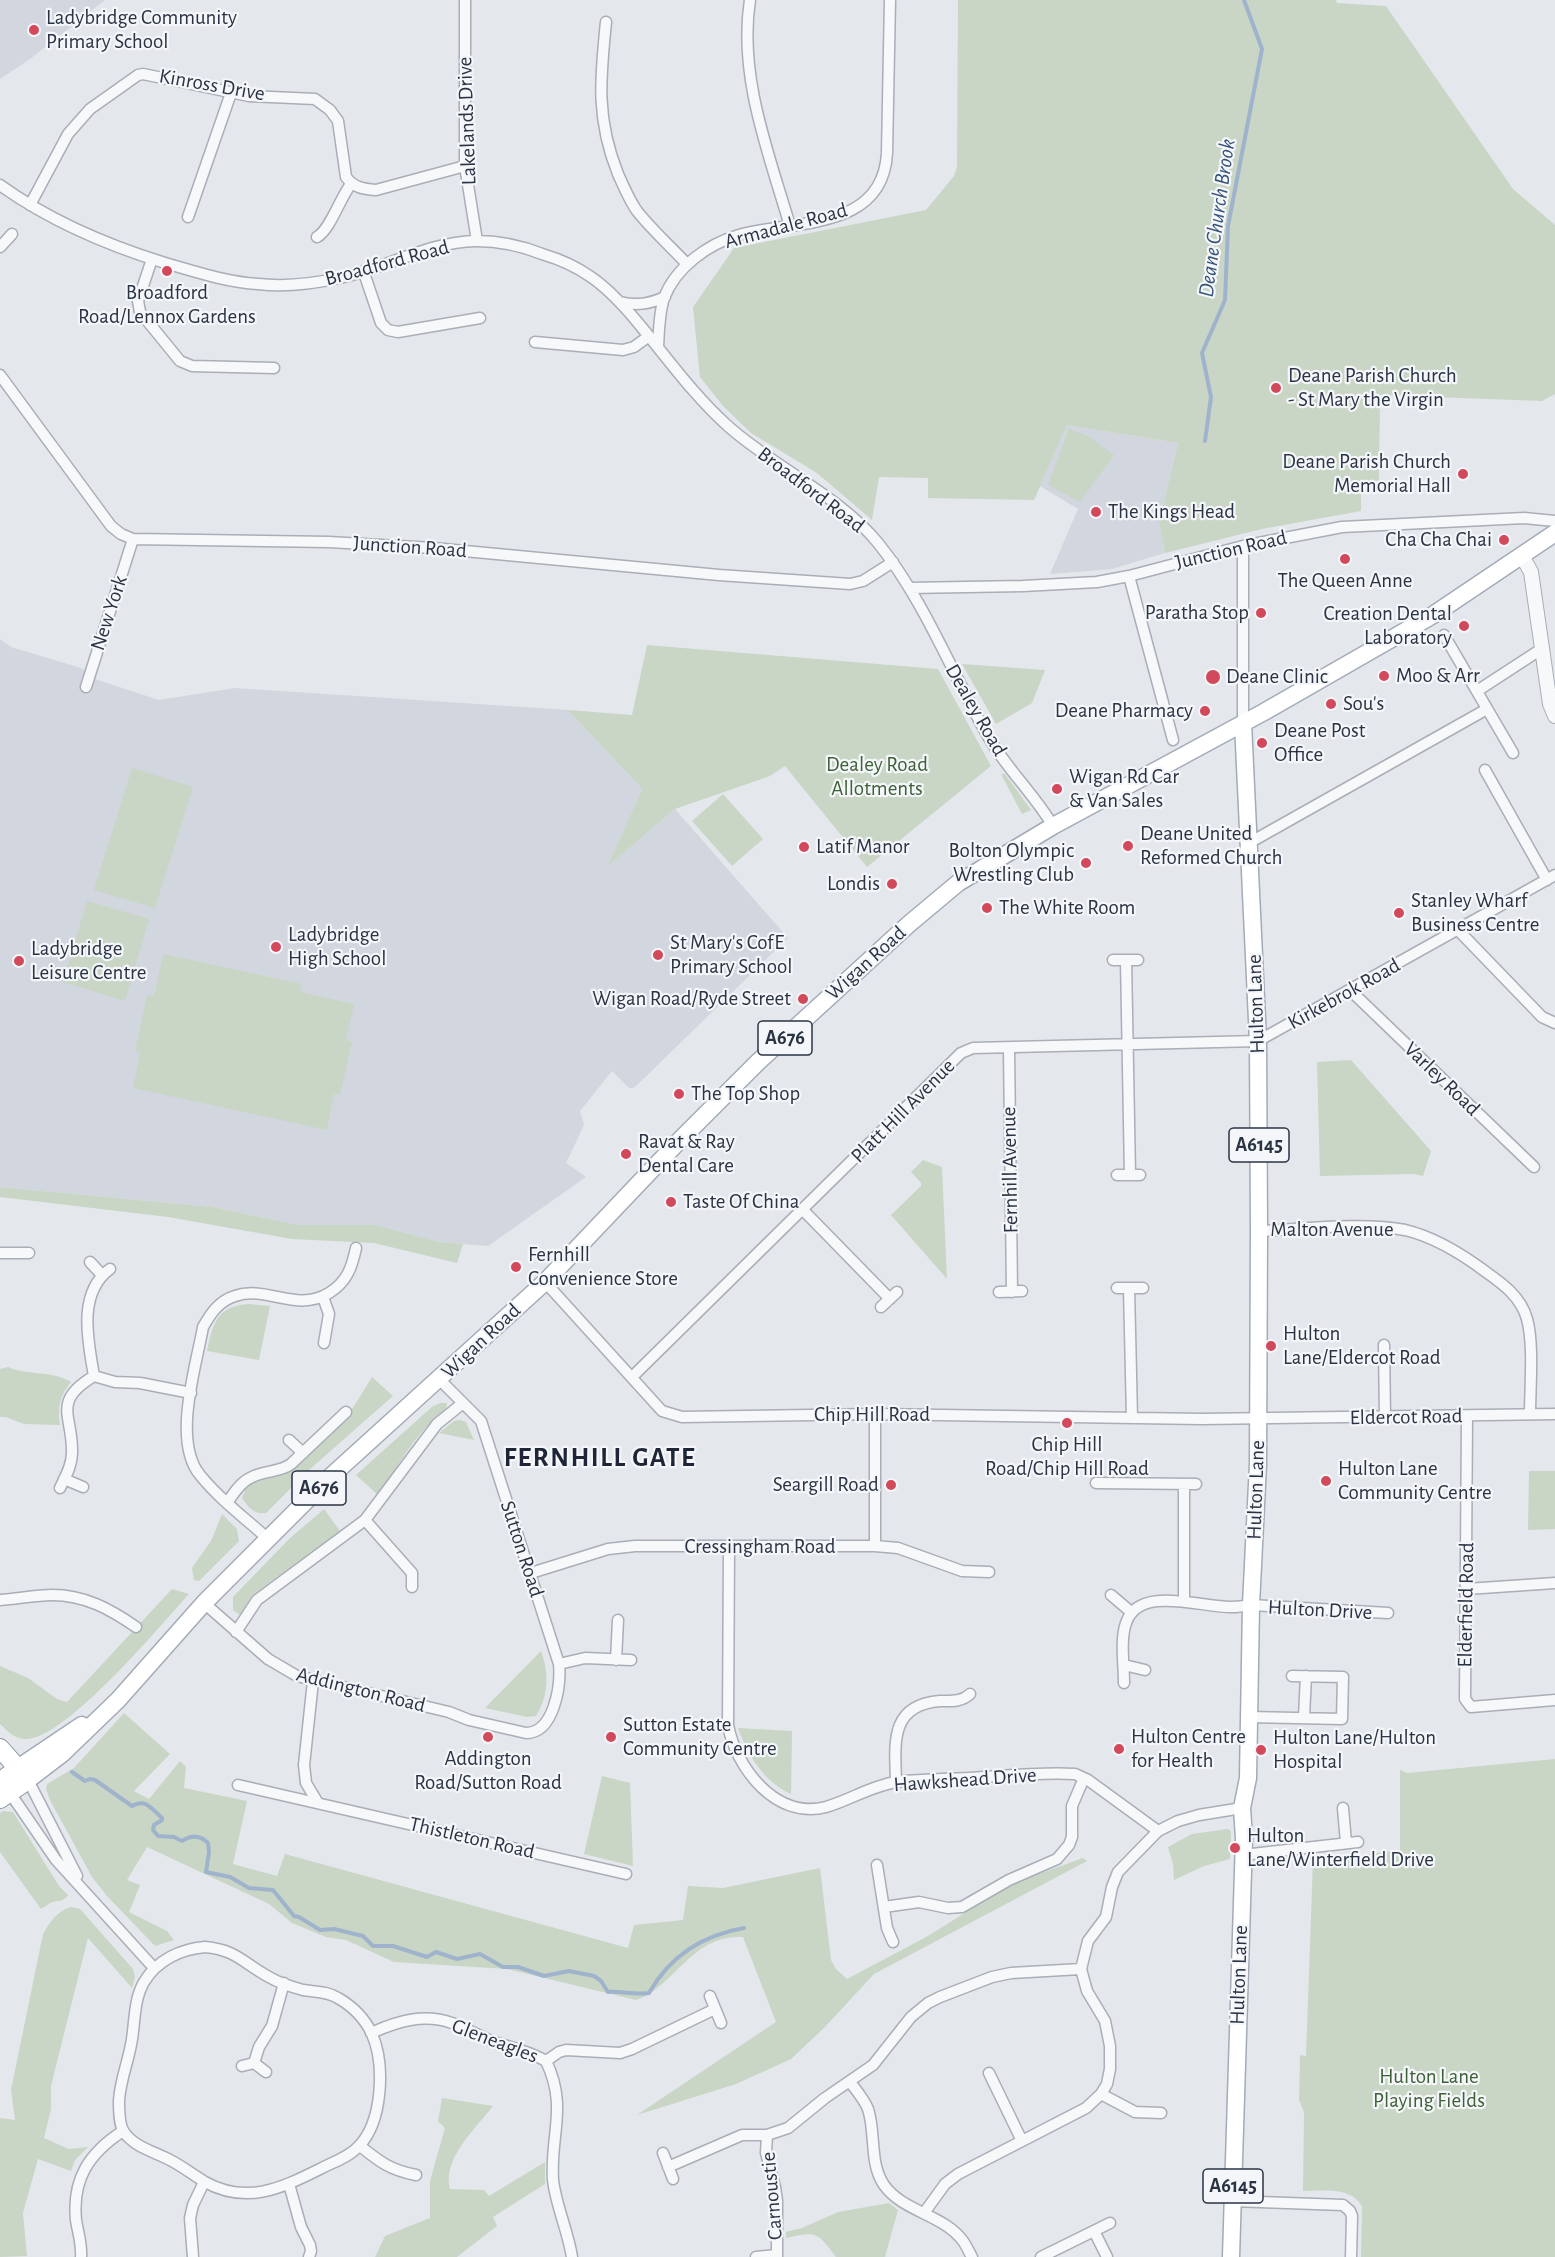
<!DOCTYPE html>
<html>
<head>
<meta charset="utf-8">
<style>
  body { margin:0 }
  canvas { display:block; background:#e4e7ec }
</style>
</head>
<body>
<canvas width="1555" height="2257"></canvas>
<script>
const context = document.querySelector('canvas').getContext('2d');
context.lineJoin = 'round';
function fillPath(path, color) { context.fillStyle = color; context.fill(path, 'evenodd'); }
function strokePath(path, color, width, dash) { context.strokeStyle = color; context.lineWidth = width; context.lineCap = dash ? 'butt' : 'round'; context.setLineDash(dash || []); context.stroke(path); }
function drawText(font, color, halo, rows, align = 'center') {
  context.font = font + ' "Alegreya Sans",sans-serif'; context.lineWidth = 4.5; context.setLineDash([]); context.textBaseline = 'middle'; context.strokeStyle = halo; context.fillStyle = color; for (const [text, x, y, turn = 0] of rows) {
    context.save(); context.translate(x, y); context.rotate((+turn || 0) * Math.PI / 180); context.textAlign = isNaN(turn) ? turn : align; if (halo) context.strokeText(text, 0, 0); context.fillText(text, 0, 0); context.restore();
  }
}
fillPath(new Path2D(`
  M0,0H105L30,59L0,79Z
  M1067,425L1178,443L1159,523L1165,553L1112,569L1050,574L1078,509L1040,486Z
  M0,639L11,647L81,668L98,680L159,700L235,688L568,710L642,789L609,865L675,809L788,938L634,1088H629L612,1071L580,1111L584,1125L566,1163L586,1177L488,1246L439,1242L376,1225H299L212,1207L0,1187Z`), '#d2d6de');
fillPath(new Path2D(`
  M958,0H1336L1337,3L1386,6L1513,189L1555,225V394L1542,401L1380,395L1379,480L1361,484V511L1262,529L1165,553L1159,523L1178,443L1067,425L1034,500L928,498V478L879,477L872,520L817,473L751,433L723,406L700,377L693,307L734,248L926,210L954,176L957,167Z
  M1069,429L1088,436L1114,455L1080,502L1048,485Z
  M647,645L938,669L991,766L867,867L785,766L770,776L675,809L608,866L642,789L568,710L632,715Z
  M962,664L1045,670L1032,703L996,724Z
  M132,768L193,787L155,908L94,890Z
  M1001,774H1005L1031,810L1022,814Z
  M723,794L763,839L732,866L692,821Z
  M87,901L149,919L125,1001L63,982Z
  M163,954L302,984L300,992L354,1004L346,1040L352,1042L340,1095L334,1094L327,1130L133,1088L140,1052L135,1051L147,995L154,996Z
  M1351,1060L1431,1151L1423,1176L1413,1174L1320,1176L1317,1062Z
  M923,1160L942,1167L947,1279L891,1215L921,1186V1183L911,1172Z
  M0,1187L212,1207L299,1225H376L439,1242L463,1244L457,1263L374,1243L292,1239L168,1217L0,1197Z
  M249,1304L270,1306L259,1360L207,1351C213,1323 217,1306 249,1304Z
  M8,1367C28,1376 51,1370 71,1382C60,1395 57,1408 60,1425L24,1424L6,1417H0V1369Z
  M372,1377L393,1396L309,1470L266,1513C254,1515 248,1507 242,1498L245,1491L242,1489L249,1482L287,1472L351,1411Z
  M441,1403H447L446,1410C418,1428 397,1468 378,1495L356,1475L433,1406Z
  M460,1420L466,1422L474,1440L439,1433L454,1421Z
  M1529,1471H1555V1529L1528,1530Z
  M324,1509L340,1531L252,1595L240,1615L233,1610V1597L289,1539Z
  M222,1514L237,1529L239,1541L199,1581L194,1580L192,1568L211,1541Z
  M172,1589L189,1594C159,1627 69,1735 28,1739C16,1740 8,1732 0,1724V1666L28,1678L57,1699L67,1702Z
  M541,1651C549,1672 549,1696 536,1716L527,1717L485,1708Z
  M124,1713L170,1754L134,1791L149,1799L180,1761L186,1767L184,1788L247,1801L233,1864L277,1876L285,1854L628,1948L634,1925L683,1920L688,1886L723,1888L820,1868L831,1960L836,1969L847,1979L928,1936L1011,1884L1083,1858L1087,1861L874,1974L824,2028L791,2059L736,2084L637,2115L776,2022L743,1937C691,1934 675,1987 636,2000L507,1969L394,1962L346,1940L326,1937L292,1923L269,1904L147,1847L127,1880L140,1885L129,1912L167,1931L174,1940L155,1946L107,1896L92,1877L50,1800L46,1789L47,1784L74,1768Z
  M738,1728L792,1731L791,1794C763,1781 749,1757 738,1728Z
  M1555,1759V2257H1361L1362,2206C1350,2186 1323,2191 1303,2191L1304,2112L1299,2100L1300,2055L1306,2056L1313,1861L1400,1850V1770L1407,1773Z
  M602,1776L630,1783L633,1866L584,1854Z
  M3,1811L13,1812L59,1886L68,1895C63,1902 60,1900 53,1902C49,1903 45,1907 41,1909L0,1852V1813Z
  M1228,1829L1231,1831L1230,1859L1204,1866L1174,1880L1173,1864L1168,1847L1192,1834Z
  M71,1907L80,1909L133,1969L135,1977L132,1988L88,1938L51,2086V2109L44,2138L69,2149L88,2147L75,2160L71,2171L38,2159L23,2213L27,2256L0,2257V2118L15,2120L11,2090L43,1934C50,1922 57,1911 71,1907Z
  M442,2098L493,2106C475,2129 442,2159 450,2189L484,2190L489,2196L545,2162V2184L493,2217L497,2226L457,2257H375L385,2236L430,2218V2181L445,2128L438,2121Z
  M889,2203L898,2210L885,2257H836C817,2232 817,2231 786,2238V2232L802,2228L838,2212Z`), '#c9d6c5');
strokePath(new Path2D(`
  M1205,441L1211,397L1202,353L1225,300L1228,226L1262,49L1244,0
  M72,1772L85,1781L90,1779L95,1780L132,1806C145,1798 151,1808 162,1818V1820L154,1825L153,1830L158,1836L174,1837L182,1841C191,1835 200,1835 208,1843L209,1852L206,1872L230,1877L249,1888L273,1890L294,1916L299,1917L320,1930L334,1929L363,1936L373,1946H393L427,1957L436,1952L457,1959L480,1954L503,1967H518L544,1976L569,1971L594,1976L601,1981L608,1992C622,1991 635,1995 649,1993C670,1956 703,1935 744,1928`), '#9fb4cc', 4);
const minor = new Path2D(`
  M465,0V166L477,241
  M750,0C738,76 769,154 790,226
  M606,22C600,80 596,119 618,174C624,187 629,200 637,211C652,230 671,247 687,264
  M0,185C50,221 107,245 165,263C196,272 226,282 258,284C284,287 312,284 339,278C385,269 427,242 476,241C498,241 522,246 542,254C559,259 577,267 591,277C610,290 625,307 639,324C668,359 695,397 729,427C774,467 841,497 878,543C925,601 952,674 989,738C1007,769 1034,794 1053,826
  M30,205L68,134L90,109L138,75L143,74L249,96L315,99L330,110L338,121L346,177C354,188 364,189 376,190L465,166
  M188,217L231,93
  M317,237C330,230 340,198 351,184
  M0,247L12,234
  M152,259L138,301L140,312L180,361L192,366L274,368
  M364,273L381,323L388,330L398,332L480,318
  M620,302C637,306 649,304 665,297
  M535,342L623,350L634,347L649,336
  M658,347C659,331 659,313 664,298C676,267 708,244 739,235C794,220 883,231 887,153L890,0
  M0,375L111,526L121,534L133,539L329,542L433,548L719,575L850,584L863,581L893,562
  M1243,546V723
  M1129,576L1173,740
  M909,588L1023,586L1097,582L1129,576L1243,546L1342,527L1524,518L1555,521
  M1444,635L1513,753
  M86,687L133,539
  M1477,691L1543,648
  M1485,770L1547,880
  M1249,843L1487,709
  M1458,930L1542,1017L1555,1023
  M1113,960H1138
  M1126,960L1130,1175
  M1350,990L1534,1167
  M1009,1048L1012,1292
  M1117,1175H1140
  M803,1210L890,1299
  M1259,1231C1303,1229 1364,1222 1405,1230C1435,1237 1462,1254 1486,1272C1503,1284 1521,1297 1527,1319C1534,1344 1530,1387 1530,1414
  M0,1253H29
  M90,1262L102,1275
  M545,1282L662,1411L682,1417L875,1414L1202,1419L1555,1414
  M1117,1288H1143
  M1129,1288L1132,1418
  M999,1292L1022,1291
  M323,1297L329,1314L324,1343
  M881,1307L897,1292
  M1384,1345L1385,1417
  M94,1376C88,1341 77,1293 110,1269
  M632,1377L961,1053L973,1048L1258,1041L1555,875
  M875,1414V1546
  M1467,1416L1465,1699L1471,1707L1555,1700
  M289,1440L303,1453
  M64,1479L83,1487
  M1096,1483L1196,1484
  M1184,1484V1602
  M60,1488C65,1477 72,1466 72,1453C73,1415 51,1402 94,1376L115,1382L140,1383L191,1393
  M227,1503C233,1494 240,1483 250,1478C263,1470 279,1473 291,1464L346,1412
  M365,1520L412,1573V1587
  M267,1538C245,1518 219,1499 200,1475C172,1441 196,1367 203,1327C211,1313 219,1301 235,1296C267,1285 296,1313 329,1293C347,1282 352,1267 356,1248
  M729,1547L728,1725C736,1768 776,1820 826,1807C850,1800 871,1786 896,1782C919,1779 945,1779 969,1778C1004,1776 1040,1772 1075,1774L1088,1780L1158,1831
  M531,1573L608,1549L635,1546H875L898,1548L962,1571L989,1572
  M1467,1589L1555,1583
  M1111,1595L1131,1612
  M0,1600C17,1599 35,1595 52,1595C85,1595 110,1609 136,1627
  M204,1603L268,1659L297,1676L449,1712L469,1720L526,1733C554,1733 561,1686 559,1664L481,1421L439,1379
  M236,1632L257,1600L365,1520L437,1424L463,1403
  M616,1660L618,1620
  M559,1664L585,1658L631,1660
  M1124,1665L1145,1670
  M313,1681L304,1765L306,1783L318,1803
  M1124,1683C1124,1664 1120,1640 1126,1623C1139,1584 1203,1608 1232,1607C1239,1607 1245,1606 1251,1605L1388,1613
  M1249,1717L1342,1719L1343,1677L1292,1676
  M1304,1717L1306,1676
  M28,1780L77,1876
  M896,1782C895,1744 889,1705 940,1701C951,1701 962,1702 970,1694
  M238,1785L626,1874
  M10,1793L56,1860L154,1968
  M1343,1808L1346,1843
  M1243,1855L1358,1842
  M877,1865L887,1928L893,1942
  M884,1907L919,1902L948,1908L962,1907L1009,1880L1057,1859L1069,1845L1072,1837V1806L1084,1778
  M205,1947C237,1950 243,1963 269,1977C279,1983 292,1987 303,1990C315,1992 327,1991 338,1998C352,2006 365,2019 372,2034C385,2064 383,2121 359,2146C351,2155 339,2160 328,2165C287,2185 250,2207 205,2182C193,2175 182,2166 170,2160C155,2152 134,2147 124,2132C119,2125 119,2110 119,2101C120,2080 129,2060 132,2039C135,2020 134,1999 144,1982C157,1960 181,1949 205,1947Z
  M710,1996L721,2023
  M371,2033C398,2021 424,2013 452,2023C467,2028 480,2037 494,2042C513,2048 529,2051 546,2061L559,2052L566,2050L620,2053L632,2049L715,2009
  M546,2061C568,2107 550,2134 553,2180C556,2206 568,2231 572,2257
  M254,2063L259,2047L272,2026L284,1983
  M242,2066L254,2063L266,2072
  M989,2073L1022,2141
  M850,2082C856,2090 864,2099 868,2109C876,2133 869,2163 884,2185C903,2212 943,2214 963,2241C966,2245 969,2252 972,2257
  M1101,2094L1135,2112L1161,2113
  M767,2135L766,2153L775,2187L777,2201V2257
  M360,2146C380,2162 390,2170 416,2175
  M663,2153L673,2179
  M668,2167L742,2135H767L788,2128L825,2098L873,2065L911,2017L928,2003L940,1997L992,1977L1011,1973L1081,1969
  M289,2184L301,2227L310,2245L311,2251L309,2257
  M1232,2201L1343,2205L1350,2211L1352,2216L1351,2257
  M924,2213L945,2184L958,2174L1086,2108L1101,2094L1107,2084L1110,2069V2046L1105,2021L1087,1991L1081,1969L1088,1941L1106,1917L1112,1887L1118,1872L1158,1831L1178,1821L1199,1815L1242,1808
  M1094,2231L1107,2257
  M81,2257C82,2244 78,2233 76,2220C72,2179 89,2153 123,2131
  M193,2257L190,2218L193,2205L204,2182
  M756,2257L777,2255
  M1041,2257L1110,2223`);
const tertiary = new Path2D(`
  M1522,556L1531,572L1550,704L1555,716`);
const primary = new Path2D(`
  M18,1768L82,1725
  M28,1780L62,1754L118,1700L204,1603L329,1478L545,1282L680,1140L758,1062L909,924L958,883L1053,826L1264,712L1433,615L1555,533
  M1231,2257L1244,1839L1242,1808L1248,1778L1251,1605L1258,1464L1259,1231L1258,1041L1243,723`);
const trunk = new Path2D(`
  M0,1748L28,1780L0,1799
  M0,1782L18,1768`);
strokePath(minor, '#a9aeb7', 13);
strokePath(tertiary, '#a9aeb7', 16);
strokePath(primary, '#a3abb8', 19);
strokePath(trunk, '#8b94a3', 20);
strokePath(minor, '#f7f8fa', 10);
strokePath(tertiary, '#f7f8fa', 14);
strokePath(primary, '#fff', 16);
strokePath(trunk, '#fff', 18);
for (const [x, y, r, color] of [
  [34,30,6,"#d1495b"],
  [167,271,6,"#d1495b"],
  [1276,388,6,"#d1495b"],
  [1463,474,6,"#d1495b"],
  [1096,512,6,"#d1495b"],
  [1504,540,6,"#d1495b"],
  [1345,559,6,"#d1495b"],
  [1261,613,6,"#d1495b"],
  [1464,626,6,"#d1495b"],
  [1384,676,6,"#d1495b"],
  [1213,677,8,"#d1495b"],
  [1331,704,6,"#d1495b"],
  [1205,711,6,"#d1495b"],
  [1262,743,6,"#d1495b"],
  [1057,789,6,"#d1495b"],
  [1128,846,6,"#d1495b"],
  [804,847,6,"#d1495b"],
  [1086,863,6,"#d1495b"],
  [892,884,6,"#d1495b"],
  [987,908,6,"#d1495b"],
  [1399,913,6,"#d1495b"],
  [276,947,6,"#d1495b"],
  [658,955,6,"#d1495b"],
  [19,961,6,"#d1495b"],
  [803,999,6,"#d1495b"],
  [679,1094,6,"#d1495b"],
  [626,1154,6,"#d1495b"],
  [671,1202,6,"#d1495b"],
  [516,1267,6,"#d1495b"],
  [1271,1346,6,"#d1495b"],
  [1067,1423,6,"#d1495b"],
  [1326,1481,6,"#d1495b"],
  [891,1485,6,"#d1495b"],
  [488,1737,6,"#d1495b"],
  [611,1737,6,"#d1495b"],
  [1119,1749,6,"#d1495b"],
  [1261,1750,6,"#d1495b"],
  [1235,1848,6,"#d1495b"]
]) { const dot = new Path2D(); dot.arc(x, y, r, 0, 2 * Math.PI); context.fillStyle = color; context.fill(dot); strokePath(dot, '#f4f6f9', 2); }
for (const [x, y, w] of [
  [785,1038,54],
  [1259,1145,60],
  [319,1488,54],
  [1233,2186,60]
]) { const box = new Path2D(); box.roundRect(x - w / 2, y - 17, w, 34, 4.5); context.fillStyle = '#f4f6f9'; context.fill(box); strokePath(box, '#2b3445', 1.5); }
drawText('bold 20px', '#2b3445', null, [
  ["A676",785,1038],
  ["A6145",1259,1145],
  ["A676",319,1488],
  ["A6145",1233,2186]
]);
drawText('21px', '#2b3445', '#f4f6f9', [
  ["Ladybridge Community",46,18],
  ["Primary School",46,42],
  ["Broadford",167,293,"center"],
  ["Road/Lennox Gardens",167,317,"center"],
  ["Deane Parish Church",1288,376],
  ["- St Mary the Virgin",1288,400],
  ["Deane Parish Church",1451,462,"right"],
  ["Memorial Hall",1451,486,"right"],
  ["The Kings Head",1108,512],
  ["Cha Cha Chai",1492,540,"right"],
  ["The Queen Anne",1345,581,"center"],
  ["Paratha Stop",1249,613,"right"],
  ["Creation Dental",1452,614,"right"],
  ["Laboratory",1452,638,"right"],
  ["Moo & Arr",1396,676],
  ["Deane Clinic",1226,677],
  ["Sou's",1343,704],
  ["Deane Pharmacy",1193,711,"right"],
  ["Deane Post",1274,731],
  ["Office",1274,755],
  ["Wigan Rd Car",1069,777],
  ["& Van Sales",1069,801],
  ["Deane United",1140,834],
  ["Reformed Church",1140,858],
  ["Latif Manor",816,847],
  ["Bolton Olympic",1074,851,"right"],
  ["Wrestling Club",1074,875,"right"],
  ["Londis",880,884,"right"],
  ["Stanley Wharf",1411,901],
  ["Business Centre",1411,925],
  ["The White Room",999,908],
  ["Ladybridge",288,935],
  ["High School",288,959],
  ["St Mary's CofE",670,943],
  ["Primary School",670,967],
  ["Ladybridge",31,949],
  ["Leisure Centre",31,973],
  ["Wigan Road/Ryde Street",791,999,"right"],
  ["The Top Shop",691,1094],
  ["Ravat & Ray",638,1142],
  ["Dental Care",638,1166],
  ["Taste Of China",683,1202],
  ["Fernhill",528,1255],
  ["Convenience Store",528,1279],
  ["Hulton",1283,1334],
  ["Lane/Eldercot Road",1283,1358],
  ["Chip Hill",1067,1445,"center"],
  ["Road/Chip Hill Road",1067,1469,"center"],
  ["Hulton Lane",1338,1469],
  ["Community Centre",1338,1493],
  ["Seargill Road",879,1485,"right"],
  ["Sutton Estate",623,1725],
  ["Community Centre",623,1749],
  ["Hulton Centre",1131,1737],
  ["for Health",1131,1761],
  ["Hulton Lane/Hulton",1273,1738],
  ["Hospital",1273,1762],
  ["Addington",488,1759,"center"],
  ["Road/Sutton Road",488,1783,"center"],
  ["Hulton",1247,1836],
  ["Lane/Winterfield Drive",1247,1860]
], 'left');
drawText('21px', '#2b3445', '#f4f6f9', [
  ["Kinross Drive",212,85,10],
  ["Lakelands Drive",467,121,-92],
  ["Armadale Road",786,226,-15],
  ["Broadford Road",387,263,-15],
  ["Broadford Road",811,490,37],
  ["Junction Road",410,547,4],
  ["Junction Road",1231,550,-13],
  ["New York",109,613,-72],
  ["Dealey Road",976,710,60],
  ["Wigan Road",866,963,-42],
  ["Kirkebrok Road",1344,994,-29],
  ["Hulton Lane",1256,1004,-92],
  ["Varley Road",1442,1079,44],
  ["Platt Hill Avenue",903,1111,-45],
  ["Fernhill Avenue",1010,1170,-91],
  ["Malton Avenue",1332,1230],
  ["Wigan Road",481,1341,-43],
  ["Chip Hill Road",872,1415],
  ["Eldercot Road",1406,1417,-1],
  ["Hulton Lane",1256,1490,-88],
  ["Cressingham Road",760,1547],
  ["Sutton Road",522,1549,72],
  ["Elderfield Road",1466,1605,-89],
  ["Hulton Drive",1320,1610,3],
  ["Addington Road",361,1690,14],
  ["Hawkshead Drive",965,1780,-4],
  ["Thistleton Road",472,1838,13],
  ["Hulton Lane",1239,1975,-88],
  ["Gleneagles",495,2041,21],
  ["Carnoustie",772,2196,-95]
]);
drawText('21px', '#3f6138', '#f4f6f9', [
  ["Dealey Road",877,765],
  ["Allotments",877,789],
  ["Hulton Lane",1429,2077],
  ["Playing Fields",1429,2101]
]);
drawText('italic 22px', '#34527a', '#f4f6f9', [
  ["Deane Church Brook",1217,218,-82]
]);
context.letterSpacing = '1.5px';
drawText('bold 27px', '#1d2536', '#f4f6f9', [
  ["FERNHILL GATE",600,1458]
]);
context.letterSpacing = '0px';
</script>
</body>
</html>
